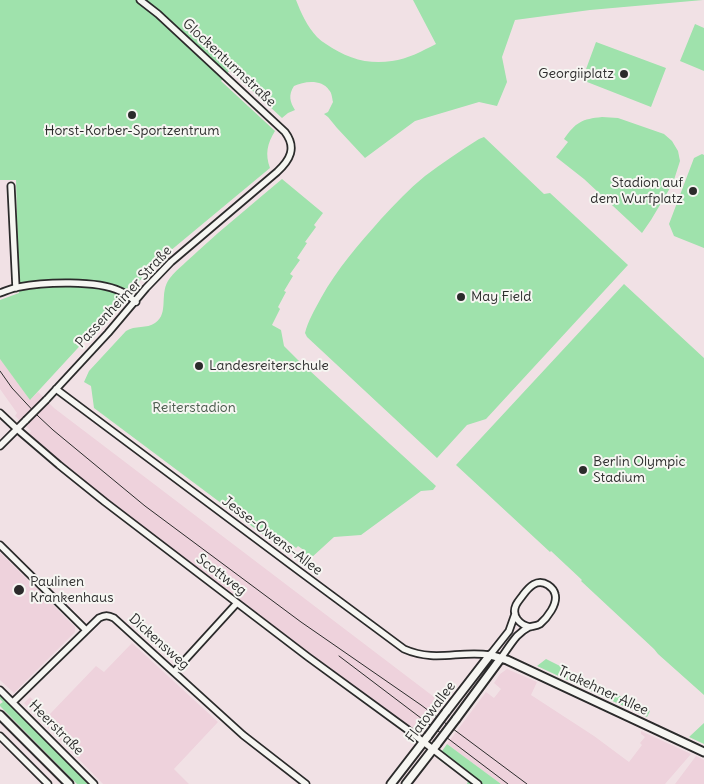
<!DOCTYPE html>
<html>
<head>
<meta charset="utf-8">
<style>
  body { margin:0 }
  canvas { display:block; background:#f1e1e5 }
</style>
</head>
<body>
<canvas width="704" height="784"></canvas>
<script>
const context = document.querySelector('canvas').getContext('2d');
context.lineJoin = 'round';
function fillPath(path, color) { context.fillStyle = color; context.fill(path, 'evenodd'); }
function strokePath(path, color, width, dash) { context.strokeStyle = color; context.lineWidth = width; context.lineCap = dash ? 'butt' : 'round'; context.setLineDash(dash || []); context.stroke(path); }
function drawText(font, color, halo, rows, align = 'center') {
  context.font = font + ' Delius,sans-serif'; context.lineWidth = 4; context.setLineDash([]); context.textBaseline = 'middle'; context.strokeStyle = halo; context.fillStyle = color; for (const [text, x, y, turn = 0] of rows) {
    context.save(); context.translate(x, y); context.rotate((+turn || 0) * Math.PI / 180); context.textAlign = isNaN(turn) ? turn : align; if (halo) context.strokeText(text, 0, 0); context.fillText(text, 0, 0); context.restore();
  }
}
fillPath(new Path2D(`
  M0,359L31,399L38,392L54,408L442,703L421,732L417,734L127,515L31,437L29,434L31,431L15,416L17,413L0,389Z
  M0,552L75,627V632L14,693L0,680Z
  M132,643L218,722L174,769L189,784H103L24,703L30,697L49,715L96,666L104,672Z
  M507,669L537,682L531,695L594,736L629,762L642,745L640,743L645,737L641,734V731L691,754L665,784H501L447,744L486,692L494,698L501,689L494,683L500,674Z
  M696,756L704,760V784H675Z`), '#eed2dc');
fillPath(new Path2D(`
  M0,0H296C301,13 307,26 317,37C320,40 323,42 326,44C346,58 368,65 392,61C408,59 422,51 436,44L413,0H703L590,10L515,20L502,57L507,82L497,106L479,102L415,121L365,158L337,128L328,117L324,114L328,112L333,102C332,98 332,93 329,90C322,79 304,81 294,86C288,95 290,102 295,110L288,113L282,118L230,70L221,81L275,131C267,144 265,154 270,168L158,261L30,400L0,359V300L19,293L16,180H0Z
  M695,24L704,28V71L680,61Z
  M596,42L666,68L651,107L582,80Z
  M602,117L618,118L664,134L672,141L678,151L680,161L673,183L651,220L642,233L584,179L556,157L568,142L564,139C576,122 582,119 602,117Z
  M484,137L544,194L550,193L628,265L486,419L467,425L437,458L307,337L305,333C308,321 315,309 321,298C337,269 359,244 381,219C395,204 409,189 425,176C442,163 460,151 479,139Z
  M702,154L704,155V248L674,236L669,224L694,158Z
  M282,179L323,213L314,225L316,227L305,242L307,243L297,258L300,260L290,274L293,276L284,291L286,292L278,307L280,309L272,325L281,330L284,346L298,360L436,486L433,490L421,491L361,535L334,537L311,558L304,553L305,551L298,546L296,548L281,536L275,540L265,536L94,408L91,386L84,382L89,371L126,331C135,325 147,329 155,323C170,313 158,293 170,278C178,268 189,260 198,251C225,226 254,203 282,179Z
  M624,284L704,358V695L658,654L654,649L581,581L582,580L551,551L550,552L456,465Z
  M546,659L650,711L647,717L537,666Z
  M0,692L92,784H77L0,706V704L3,702L0,699Z
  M704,723V744L689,737Z
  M447,744L501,784H467L468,781L437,758Z`), '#9fe2ac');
const minor = new Path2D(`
  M11,186L16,288
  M0,293C6,291 12,288 19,287C44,282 97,280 120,291C126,293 131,298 136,302
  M56,389L299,571L404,649C436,663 459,650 490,655L509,631L515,614
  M46,400L108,333L146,288L171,262L277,172C290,160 297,148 285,132L158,14L140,0
  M0,413L17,429L59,465L105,502L308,657L408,730L478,784
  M0,446L26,420
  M0,545L86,630
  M501,658C506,651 511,643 517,636C520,633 525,629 529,627C533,626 537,626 540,624C547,618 558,604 555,594C554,590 551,587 548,585C537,578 529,587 523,595C521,598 518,601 516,605C511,616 520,625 530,627
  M174,672L237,603
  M0,690L94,784
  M13,702L99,618C105,615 108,615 114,618L243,735L306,784
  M0,736L48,784`);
const major = new Path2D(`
  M446,712L490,655L507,660L704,752
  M0,715L69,784
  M456,719L501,658
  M391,784L428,736
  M406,784L437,744`);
strokePath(minor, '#2b2b2b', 9);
strokePath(major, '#2b2b2b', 11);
strokePath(minor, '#f6f6f2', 5.5);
strokePath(major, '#f6f6f2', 7);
strokePath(new Path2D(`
  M0,371L12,388L38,416L53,430L145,506L301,622L421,705L527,784
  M339,656L508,784`), '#2b2b2b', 1);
const minorBridge = new Path2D(`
  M26,420L46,400`);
const majorBridge = new Path2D(`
  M428,736L446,712
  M437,744L456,719`);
strokePath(minorBridge, '#2b2b2b', 9, []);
strokePath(majorBridge, '#2b2b2b', 11, []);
strokePath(minorBridge, '#f6f6f2', 5.5);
strokePath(majorBridge, '#f6f6f2', 7);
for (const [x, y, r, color] of [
  [624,74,5,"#2b2b2b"],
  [132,115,5,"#2b2b2b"],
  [693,191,5,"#2b2b2b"],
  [461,297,5,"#2b2b2b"],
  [199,366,5,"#2b2b2b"],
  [583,470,5,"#2b2b2b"],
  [19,590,6,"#2b2b2b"]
]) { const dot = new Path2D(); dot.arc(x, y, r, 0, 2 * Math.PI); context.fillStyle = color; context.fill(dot); strokePath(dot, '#f6f6f2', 2); }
drawText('14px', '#2b2b2b', '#f6f6f2', [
  ["Glockenturmstraße",229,63,43],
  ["Passenheimer Straße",124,297,-47],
  ["Jesse-Owens-Allee",272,536,37],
  ["Scottweg",221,575,37],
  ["Dickensweg",159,642,42],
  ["Trakehner Allee",603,691,25],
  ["Flatowallee",431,712,-53],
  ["Heerstraße",56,728,45]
]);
drawText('14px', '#2b2b2b', '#f6f6f2', [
  ["Georgiiplatz",614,74,"right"],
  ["Horst-Korber-Sportzentrum",132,131,"center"],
  ["Stadion auf",683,183,"right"],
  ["dem Wurfplatz",683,199,"right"],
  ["May Field",471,297],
  ["Landesreiterschule",209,366],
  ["Berlin Olympic",593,462],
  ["Stadium",593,478],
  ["Paulinen",30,582],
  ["Krankenhaus",30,598]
], 'left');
drawText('14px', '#48594b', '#f6f6f2', [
  ["Reiterstadion",194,408]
]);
</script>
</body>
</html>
